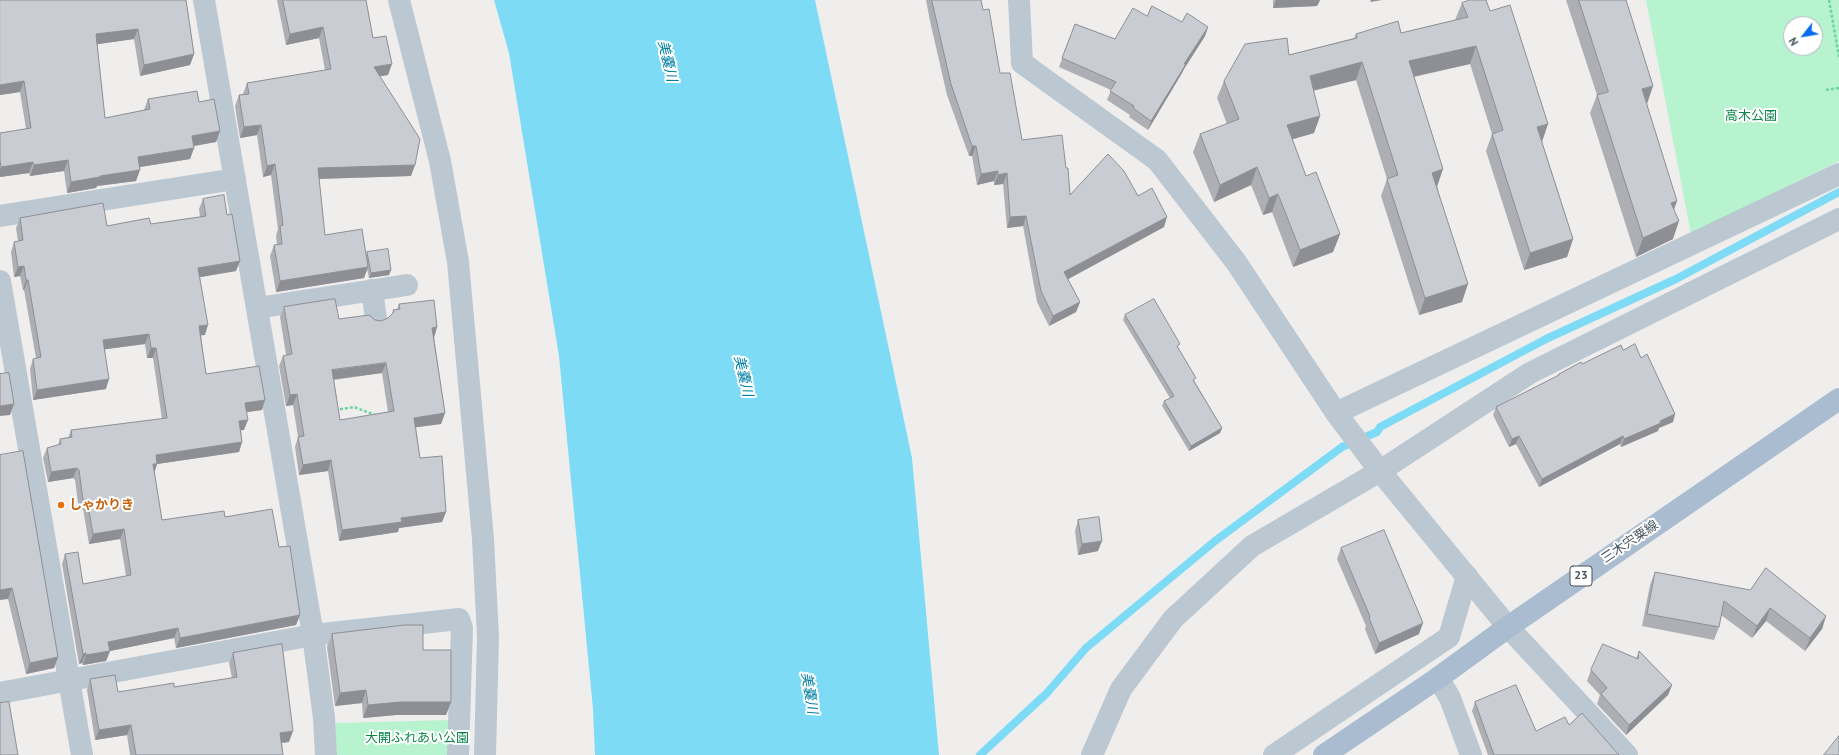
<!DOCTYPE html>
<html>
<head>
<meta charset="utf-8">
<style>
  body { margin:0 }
  #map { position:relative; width:1839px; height:755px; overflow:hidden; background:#f0eded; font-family:"PT Sans",sans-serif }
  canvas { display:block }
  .north { position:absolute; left:1783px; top:16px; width:40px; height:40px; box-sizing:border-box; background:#fff; border:1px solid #b4b9be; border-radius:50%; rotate:239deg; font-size:11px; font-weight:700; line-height:16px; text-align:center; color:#44515d }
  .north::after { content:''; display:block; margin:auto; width:14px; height:18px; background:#066af2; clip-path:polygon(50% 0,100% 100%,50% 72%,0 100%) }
</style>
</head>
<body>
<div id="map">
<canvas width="1839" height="755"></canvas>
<div class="north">N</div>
</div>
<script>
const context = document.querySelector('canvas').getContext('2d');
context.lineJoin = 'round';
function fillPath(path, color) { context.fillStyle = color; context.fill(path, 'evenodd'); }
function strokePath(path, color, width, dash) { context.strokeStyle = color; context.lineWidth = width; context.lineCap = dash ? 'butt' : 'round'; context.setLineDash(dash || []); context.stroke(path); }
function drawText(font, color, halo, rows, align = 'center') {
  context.font = font + ' "PT Sans","Noto Sans JP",sans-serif'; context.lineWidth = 4; context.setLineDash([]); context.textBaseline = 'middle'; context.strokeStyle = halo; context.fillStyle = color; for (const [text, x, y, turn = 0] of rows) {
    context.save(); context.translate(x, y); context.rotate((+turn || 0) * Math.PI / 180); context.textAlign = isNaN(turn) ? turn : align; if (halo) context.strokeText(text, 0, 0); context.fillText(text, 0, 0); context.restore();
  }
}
fillPath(new Path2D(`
  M1646,0H1839V161L1691,234ZM1791,24H1815V48H1791Z
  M451,720L449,755H337L335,723Z`), '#b6f3ce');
fillPath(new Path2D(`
  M494,0H815L912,458L939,755H595L593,709L559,356L509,53Z`), '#7edbf5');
strokePath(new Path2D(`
  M980,755L1047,693L1086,648L1215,541L1342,447L1377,432L1380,427L1546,339L1676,279L1839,192`), '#7edbf5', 8);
strokePath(new Path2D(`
  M1829,0L1839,57
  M1826,90L1839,88
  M335,410L354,407L375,415`), '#6bd5a2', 2.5, [3, 2]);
strokePath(new Path2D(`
  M204,0L313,635L324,718L326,755
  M399,0L440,161L458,262L483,539L488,637L485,755
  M1019,0L1022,63L1157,160L1236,262L1336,413L1380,471L1508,627L1627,755
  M0,216L235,179
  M0,281L82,755
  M372,290L376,319
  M257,308L407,285
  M1336,413L1839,174
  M1380,471L1530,373L1839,219
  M1438,678L1450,698L1471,755
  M0,693L313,635L459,619L462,628L458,755
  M1274,755L1449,637L1467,576`), '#bcc8d1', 22);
strokePath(new Path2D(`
  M1092,755L1121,689L1173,619L1252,546L1380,471`), '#bcc8d1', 22);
strokePath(new Path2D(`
  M1324,755L1438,678L1508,627L1839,399`), '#aabdd0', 22);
fillPath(new Path2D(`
  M0,0H186L194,54L190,65L140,76L134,39L97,44L105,118L144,110L148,99L199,102L220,131L216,142L193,146L194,148L190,159L140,167L136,181L97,186L96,188L67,193L64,171L30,176L29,173L0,177V133L26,129L20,92L0,95Z
  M277,0H366L373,38L388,75L380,76L411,176L319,179L325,235L366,255L367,252L391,270L389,275L369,278L367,269L364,278L276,292L270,256L274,245H277L276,236L278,229L271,175L263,177L257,135L240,138L235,106L239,95L243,94L247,83L325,70L319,38L286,45Z
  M926,0H981L983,10L1000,73L1022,140L1066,168L1070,195L1138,196L1164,227L1068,279L1080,302L1076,312L1049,326L1037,302L1023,226L1007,228L1003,184L994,185V181L977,185L972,156H969L947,95L930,21Z
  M1273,0H1320L1317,6L1273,8Z
  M1566,0H1626L1646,104L1674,210L1673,239L1636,257L1590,113L1597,95Z
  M1462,3L1542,142L1573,239L1567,257L1524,270L1486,151L1492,134L1470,64L1414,77L1462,302L1419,315L1381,196L1387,179L1356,80L1313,91L1320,116L1314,133L1292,139L1306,176L1340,234L1333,252L1293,267L1272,212L1263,215L1251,185L1214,202L1193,152L1200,134L1227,124L1217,98L1224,81L1289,55L1354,38L1356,34L1401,33L1455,20Z
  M1147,16L1208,27L1205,36L1184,69L1182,73L1148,130L1129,117L1130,115L1107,100L1111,90L1059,67L1075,24L1115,39Z
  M203,199L236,271L200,277L205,335H201L206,374L262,410L246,412L244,430H241L242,442L239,452L157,464L154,472L162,520L225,517L279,547L300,615L296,625L176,648L174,638L110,651L106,661L83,665L82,663L79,664L62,564L65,554L83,584L126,576L120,539L89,544L83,509L79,510L75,480L73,478L48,482L43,458L47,448L58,445L60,439L68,438L71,430L162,419L153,358H147L145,344L105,349L106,389L33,400L30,369L33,359L36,358L24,290H23L20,276L14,277L11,252L14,242L18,241L16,228L20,218L107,226L151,224L200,217L199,209Z
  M399,304L437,327L434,337L445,413L441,424L416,427L420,458L446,512L442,522L399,528L398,532L339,541L328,471L299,475L295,447L298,437L293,405L286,406L279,366L283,356L286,355L280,317L284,307L339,319L375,320L381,321L388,318L392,314L393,310L397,309ZM382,373L388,412L340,420L334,380Z
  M1125,315L1178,349L1195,382L1222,428L1220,433L1189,451L1162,406L1164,401L1170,398L1123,320Z
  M1623,350L1641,358L1675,414L1673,422L1659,428L1658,431L1621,447L1620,444L1539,487L1516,444L1509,447L1493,415L1496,407L1558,376L1559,374L1582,364Z
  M0,455L58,657L54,668L26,674L8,599Z
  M1078,520L1098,551L1078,555L1075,531Z
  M1341,548L1419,634L1375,654L1365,629L1366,626L1337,559Z
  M1655,572L1826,616L1822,629L1805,651L1766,621L1752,638L1721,615L1719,627L1714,640L1642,626L1650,585Z
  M332,634L423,650L451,702L446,715H396L363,718L362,703L335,706L327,647Z
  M1639,651L1672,685L1668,695L1626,735L1597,704L1600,695L1587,681L1591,670L1636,659Z
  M233,653L289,742L282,743L283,755H130L127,735L95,740L87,690L90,679L118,692L174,687L232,678L229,663Z
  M1475,702L1536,731L1569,725L1619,755H1488L1472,711Z`), '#adafb5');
fillPath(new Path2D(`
  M1276,0H1320L1317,6L1273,8Z
  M1371,0H1382L1370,2Z
  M323,27L319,38L286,45L290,34Z
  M1208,27L1205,36L1184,69L1182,73L1148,130L1151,121L1184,64Z
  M138,29L134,39L92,45L96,34Z
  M1476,46L1470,64L1402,79L1409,61Z
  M194,54L190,65L140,76L144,65Z
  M1362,62L1356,80L1303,93L1310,76Z
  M392,64L388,75L370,78L374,67Z
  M24,81L20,92L0,95V85Z
  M1653,86L1647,104L1642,89Z
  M1320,116L1314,133L1280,143L1287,125Z
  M1548,124L1542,142L1537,127Z
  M261,125L257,135L240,138L244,127Z
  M220,131L216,142L188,147L192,136Z
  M972,146H976L972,156H969Z
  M194,148L190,159L134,168L138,157Z
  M68,160L64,171L30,176L34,165Z
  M33,162L29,173L0,177V170L1,167Z
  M275,164L271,175L263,177L267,166Z
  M415,165L411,176L314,179L318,168Z
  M1257,167L1251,185L1214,202L1220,185Z
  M1443,169L1437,187L1432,173Z
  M140,170L136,181L97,186L96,188L67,193L71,182L100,176Z
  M998,171L994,181L977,185L981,174Z
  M1007,173L1003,184L994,185L998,175Z
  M1278,194L1272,212L1263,215L1269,198Z
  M1677,201L1671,219V203Z
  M1026,216L1023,226L1007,228L1010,217Z
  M1167,217L1164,227L1061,283L1064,272Z
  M1679,221L1673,239L1636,257L1643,238Z
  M1340,234L1333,252L1293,267L1300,250Z
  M1573,239L1567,257L1524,270L1530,253Z
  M240,261L236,271L195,278L198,268Z
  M24,266L20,276L14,277L18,267Z
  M368,267L364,278L276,292L280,281Z
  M391,270L389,275L369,278L371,273Z
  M26,280H28L24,290H23Z
  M1468,284L1462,302L1419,315L1425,298Z
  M1080,302L1076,312L1049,326L1053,316Z
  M208,325L205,335L196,336L199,326Z
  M437,327L434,338L432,328Z
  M149,334L145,344L100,350L103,340Z
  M151,348H156L153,358H147Z
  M386,363L382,373L328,380L332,370Z
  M109,379L106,389L33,400L37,390Z
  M297,394L293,405L286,406L290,395Z
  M265,400L262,410L241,413L245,403Z
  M14,404L10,415L0,416V406Z
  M445,413L441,424L411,428L414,418Z
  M1675,414L1673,422L1659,428L1658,431L1621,447L1624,439Z
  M248,420L244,430L235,431L239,421Z
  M1222,428L1220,433L1189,451L1191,446Z
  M1519,436L1516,444L1509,447L1512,439Z
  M1623,436L1620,444L1539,487L1542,479Z
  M242,442L239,452L157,464L154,474H149L156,455Z
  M331,460L328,471L299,475L303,465Z
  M77,468L73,478L48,482L51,472Z
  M87,499L83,509L79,510L83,500Z
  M446,512L442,522L399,528L398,532L339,541L342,530L401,518Z
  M124,529L120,539L89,544L93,534Z
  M1102,541L1098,551L1078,555L1082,544Z
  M12,588L8,599L0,600V590Z
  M1770,608L1766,621L1752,638L1757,626Z
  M300,615L296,625L176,648L180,638Z
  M1826,616L1822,629L1805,651L1810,638Z
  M1423,623L1419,634L1375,654L1379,643Z
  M178,628L174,638L110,651L106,661L83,665L86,655L108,642Z
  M86,653L82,663L79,664L83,654Z
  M58,657L54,668L26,674L30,663Z
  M1672,685L1668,695L1626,735L1629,725Z
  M366,690L362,703L335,706L340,693Z
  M400,702H451L446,715H396L363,718L368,705Z
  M131,725L127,735L95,740L99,730Z
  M293,731L289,742L276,743L280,733Z`), '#8d8f94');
const building = new Path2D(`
  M0,0H186L194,54L144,65L138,29L96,34L105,118L150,109L148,99L197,91L199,102L214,99L220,131L192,136L194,148L138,157L140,170L100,176V177L71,182L68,160L34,165L33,162L1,167L0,160V133L31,128L24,81L0,85Z
  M283,0H366L373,38L386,36L392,64L374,67L420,139L415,165L318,168L325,235L362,229L368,267L280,281L274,245L282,244L280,226L283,225L275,164L267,166L261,125L244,127L239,95L249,94L247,83L331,69L323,27L290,34Z
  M932,0H981L983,10L989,9L1000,73H1010L1022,140L1062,135L1066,168H1068L1070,195L1108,154L1124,171L1138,196L1152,188L1167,217L1064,272L1080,302L1053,316L1041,291L1026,216L1010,217L1007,173L998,175V171L981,174L976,146H972L951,84Z
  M1470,0H1486L1490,11L1510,5L1548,124L1537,127L1573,239L1530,253L1492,134L1503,130L1476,46L1409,61L1443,169L1432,173L1468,284L1425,298L1387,179L1398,175L1362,62L1310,76L1320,116L1287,125L1306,176L1316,172L1340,234L1300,250L1278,194L1269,198L1257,167L1220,185L1200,134L1239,119L1224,81L1245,44L1287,38L1289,55L1357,38L1356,34L1398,21L1401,33L1468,17L1462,3Z
  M1579,0H1626L1653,86L1642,89L1677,201L1671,203L1679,221L1643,238L1597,95L1608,92Z
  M1152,6L1182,22L1187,13L1208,27L1184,64H1186L1151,121L1133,108L1134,106L1110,91L1116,82L1062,58L1075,24L1115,39L1133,8L1147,16Z
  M224,195L227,215L232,214L240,261L198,268L208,325L199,326L206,374L259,366L265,400L245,403L248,420L239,421L242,442L156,455L157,464H153L162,520L224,511L225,517L272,509L279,547L290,546L300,615L180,638L178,628L108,642L110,651L86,655V653L83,654L65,554L78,552L83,584L131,575L124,529L93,534L87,499L83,500L79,470L77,468L51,472L47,448L61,444L60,439L72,437L71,430L167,418L156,348H151L149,334L103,340L109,379L37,390L33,359L41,357L28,280H26L24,266L18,267L14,242L23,240L20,218L103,203L107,226L149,218L151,224L206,216L203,199Z
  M388,249L391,270L371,273L367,252Z
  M335,299L339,319L369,315L375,320L381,321L388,318L394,312L393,310L400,309L399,304L434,300L437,327L432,328L445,413L414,418L420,458L442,456L446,512L401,518L402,522L342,530L331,460L303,465L298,437L304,436L297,394L290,395L283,356L292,354L284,307ZM386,363L394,411L340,420L332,370Z
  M1154,299L1180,344L1177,346L1196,378L1193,380L1222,428L1191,446L1164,401L1174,396L1125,315Z
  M1635,344L1641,358L1647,354L1675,414L1660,421L1661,423L1624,439L1623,436L1542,479L1519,436L1512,439L1496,407L1559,375V374L1581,362L1582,364L1621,345L1623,350Z
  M9,373L14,404L0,406V374Z
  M23,451L58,657L30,663L12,588L0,590V455Z
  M1099,517L1102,541L1082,544L1078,520Z
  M1384,530L1423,623L1379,643L1369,618L1370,617L1369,614L1341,548Z
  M1766,568L1826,616L1810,638L1770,608L1757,626L1724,601L1719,627L1647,614L1655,572L1750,590Z
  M405,625H423V650H451V702H400L368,705L366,690L340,693L332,634Z
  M282,644L293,731L280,733L283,755H136L131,725L99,730L90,679L115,675L118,692L174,683V687L237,677L233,653Z
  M1603,644L1638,659L1639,651L1672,685L1629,725L1601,694L1607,688L1591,670Z
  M1516,685L1536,731L1565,717L1569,725L1582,713L1619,755H1494L1475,702Z
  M9,702L18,755H0V703Z
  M1839,736V755H1824Z`);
fillPath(building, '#c9ccd3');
strokePath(building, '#8d8f94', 1);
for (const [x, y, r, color] of [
  [61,505,4,"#e8710a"]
]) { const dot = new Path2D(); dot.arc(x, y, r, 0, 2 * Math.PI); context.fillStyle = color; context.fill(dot); strokePath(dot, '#fff', 1.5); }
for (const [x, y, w] of [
  [1581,576,22]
]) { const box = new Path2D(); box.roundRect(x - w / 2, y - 10, w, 20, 3); context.fillStyle = '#fff'; context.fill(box); strokePath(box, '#44515d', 1); }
drawText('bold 12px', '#44515d', null, [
  ["23",1581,576]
]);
drawText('13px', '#0d864b', '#fff', [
  ["高木公園",1751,116],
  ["大開ふれあい公園",417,738]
]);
drawText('bold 13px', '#c56008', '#fff', [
  ["しゃかりき",69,505]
], 'left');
drawText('13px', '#44515d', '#fff', [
  ["三木宍粟線",1630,542,-34]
]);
drawText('italic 14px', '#0280a4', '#fff', [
  ["美嚢川",667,61,77],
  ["美嚢川",743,376,77],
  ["美嚢川",809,693,81]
]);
</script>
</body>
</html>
